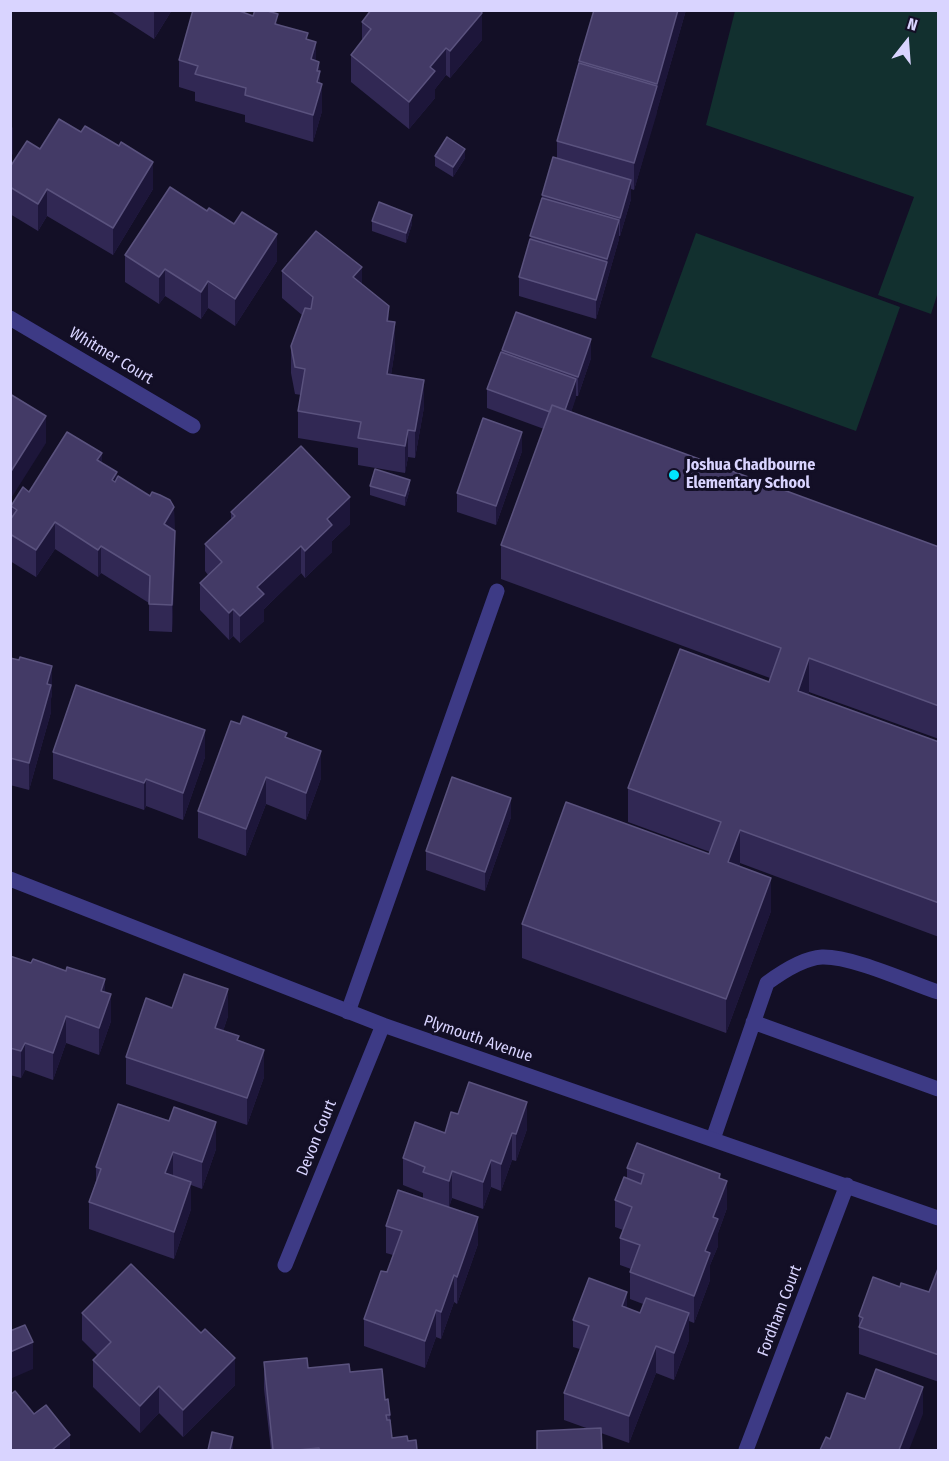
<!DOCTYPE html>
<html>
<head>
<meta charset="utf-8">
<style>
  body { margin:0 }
  #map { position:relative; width:949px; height:1461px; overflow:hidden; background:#130f26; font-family:"Fira Sans Condensed",sans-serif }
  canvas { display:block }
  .frame { position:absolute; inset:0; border:12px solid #d9d4ff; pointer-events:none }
  .north { position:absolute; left:877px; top:12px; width:60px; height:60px; -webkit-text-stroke:4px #130f26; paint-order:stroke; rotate:17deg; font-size:16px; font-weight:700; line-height:24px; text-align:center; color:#d9d4ff }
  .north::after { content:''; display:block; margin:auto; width:21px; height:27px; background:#d9d4ff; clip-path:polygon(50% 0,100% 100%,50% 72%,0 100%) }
</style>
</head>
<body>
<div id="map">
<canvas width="949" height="1461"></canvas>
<div class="frame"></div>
<div class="north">N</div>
</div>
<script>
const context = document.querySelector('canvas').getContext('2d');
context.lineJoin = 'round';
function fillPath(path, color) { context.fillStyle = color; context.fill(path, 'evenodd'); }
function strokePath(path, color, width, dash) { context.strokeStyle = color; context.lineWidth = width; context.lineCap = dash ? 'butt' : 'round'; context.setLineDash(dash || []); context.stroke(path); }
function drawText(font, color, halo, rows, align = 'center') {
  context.font = font + ' "Fira Sans Condensed",sans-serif'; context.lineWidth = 6; context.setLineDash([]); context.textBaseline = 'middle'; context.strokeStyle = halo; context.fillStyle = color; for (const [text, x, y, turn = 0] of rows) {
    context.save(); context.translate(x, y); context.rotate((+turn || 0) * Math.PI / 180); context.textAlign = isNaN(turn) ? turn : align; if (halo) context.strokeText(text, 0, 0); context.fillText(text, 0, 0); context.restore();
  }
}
fillPath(new Path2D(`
  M735,11H938V292L931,314L878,295L914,197L706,125Z
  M696,233L900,307L856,431L651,357Z`), '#12302f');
strokePath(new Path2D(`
  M348,1012L497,591
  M753,1022L938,1089
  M713,1139L767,983C782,972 803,958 822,957C852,956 908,982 938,992`), '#3d3a85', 15);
strokePath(new Path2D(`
  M10,318L193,426
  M10,879L383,1025L938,1218
  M285,1265L383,1025
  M746,1450L847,1185`), '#3d3a85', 15);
fillPath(new Path2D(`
  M109,10H172L154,39Z
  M242,10V12L278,24L308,40L316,61L319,62L320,83L322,111L313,142L245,122V115L195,101V92L179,87V60Z
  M686,10L634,190L631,189V199L620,236H619V239L596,319L519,296V277L542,198V195L557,158V141L579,61Z
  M362,22L482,40L450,78L446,75L435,89V98L409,129L351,82V55L362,41Z
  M40,149L153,189L113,255L47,216L38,231L10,214V167Z
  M435,156L465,158L453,177L435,166Z
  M372,221L412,224L406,243L372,231Z
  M125,255L277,261L235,326L208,308L201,319L165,296L159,304L125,282Z
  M282,271L362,284L389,321L395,349L391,375L424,407L415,458L408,457L405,473L358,465V448L298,438V411L301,395L295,394L291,373V346L302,315L282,298Z
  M502,350L591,358L578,396H576L571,412L939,547V739L809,692L808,695L939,742V937L740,863L739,866L771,911L726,1033L522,958V924L709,854L710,852L628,822V788L769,682L770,678L501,579V545L544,429L487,408V389Z
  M522,451L496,525L457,512V493Z
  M102,463L117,479L174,507L175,558L172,632L149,631V603L101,573L98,577L55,549L36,577L10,561L11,506L29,492Z
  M370,486L410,489L405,506L370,495Z
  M231,512L350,524L332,541V552L305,578L301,573L264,609V621L240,643L233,636L229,640L200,610V583L208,575L205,571V544L231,519Z
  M10,658L52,693L51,699V712L29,790L10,785Z
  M240,724L287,738L321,778L306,820L266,804L246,856L198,838V811Z
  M53,752L205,757L183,820L146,806L144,810L53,779Z
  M511,817L485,891L426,870V851Z
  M10,956L105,992L111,1021L99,1055L66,1043L53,1080L25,1070L21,1078L10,1075Z
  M172,1008L228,1016L223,1031L239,1041L264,1077L247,1125L126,1084V1057Z
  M118,1104L216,1149L202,1189L191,1185V1209L174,1259L89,1229V1202L96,1181V1167Z
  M458,1114L527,1129L516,1161L512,1160L501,1191L491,1187L483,1209L452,1198L449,1207L478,1244L457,1304L454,1302L441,1339L436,1337L425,1368L364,1346V1319L387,1272L393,1255L386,1253V1226L423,1198V1193L403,1185V1158L445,1133Z
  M627,1168L720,1178L727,1208L718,1233V1246L710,1265V1280L694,1323L689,1321V1340L674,1380L656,1373L629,1443L601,1433L602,1450H537V1431L589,1429L564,1420V1393L580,1349L573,1347V1320L627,1308L640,1313L643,1304L630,1299V1272L631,1269L620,1265V1238L623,1230L615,1227V1200L627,1179Z
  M939,1266V1382L859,1354V1316L900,1287L929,1292Z
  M82,1313L235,1385L183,1437L159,1413L140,1433L93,1387V1360L98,1356L82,1340Z
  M264,1362L350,1372L385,1400L390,1415L392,1438L408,1441L417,1450H271L264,1389Z`), '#312854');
fillPath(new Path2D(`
  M155,10H172L154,39V12Z
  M678,10H686L657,111V84Z
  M482,13V40L450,78V51Z
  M316,42V69L311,59Z
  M446,48V75L435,89V98L409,129V102L430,67Z
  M319,62L320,93L322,84V111L313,142V115L317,71Z
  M657,86V113L634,190V163Z
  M13,127V154L10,157V130Z
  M465,149V158L453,177V167Z
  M153,162V189L113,255V228Z
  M631,180V199L620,236V218Z
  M47,189V216L38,231V204Z
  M412,215V224L406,243V233Z
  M619,220V239L596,319V300Z
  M277,234V261L235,326V299Z
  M362,267V294L353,277Z
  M165,269V296L159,304V277Z
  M208,281V308L201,319V292Z
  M389,306V333L387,321Z
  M395,322V349L387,401V374Z
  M591,339V358L578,396V377Z
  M576,379V398L563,436V417Z
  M424,380V407L415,458V431Z
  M46,416V443L10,500V473Z
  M408,430V457L405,473V446Z
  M522,432V451L496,525V506Z
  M102,453V480L97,460Z
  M117,472V499L112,480Z
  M410,480V489L405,506V496Z
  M350,497V524L332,541V552L305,578V551L327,519Z
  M174,507L175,558L172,632V605L164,524Z
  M55,522V549L36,577V550Z
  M101,546V573L98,577V550Z
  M301,546V573L264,609V621L240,643V616L257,587Z
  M233,609V636L229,640V613Z
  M809,658V692L798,724V691Z
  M52,666V693L51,699V712L29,790V763Z
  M205,730V757L183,820V793Z
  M321,751V778L306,820V793Z
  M266,777V804L246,856V829Z
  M146,779V806L144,810V783Z
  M511,798V817L485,891V872Z
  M740,830V863L728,896V862Z
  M771,878V911L726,1033V999Z
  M105,979V1006L101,991Z
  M228,989V1016L215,1055V1028Z
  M111,994V1021L99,1055V1028Z
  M66,1016V1043L53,1080V1053Z
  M25,1043V1070L21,1078V1051Z
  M264,1050V1077L247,1125V1098Z
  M527,1102V1129L516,1161V1134Z
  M216,1122V1149L202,1189V1162Z
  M512,1133V1160L501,1191V1164Z
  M173,1152V1179L165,1173Z
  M491,1160V1187L483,1209V1182Z
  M452,1171V1198L449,1208V1181Z
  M720,1174V1201L727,1181V1208L718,1233V1246L710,1265V1280L694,1323V1296L713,1217Z
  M191,1182V1209L174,1259V1232Z
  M478,1217V1244L457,1304V1277Z
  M454,1275V1302L441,1339V1312Z
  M627,1292V1319L622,1306Z
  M436,1310V1337L425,1368V1341Z
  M689,1313V1340L674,1380V1353Z
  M33,1342V1369L10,1379V1352Z
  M656,1346V1373L629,1443V1416Z
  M235,1358V1385L183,1437V1410Z
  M159,1386V1413L140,1433V1406Z
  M923,1387V1414L909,1450H899Z
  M70,1435V1450H52Z
  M233,1437V1450H230Z`), '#1d163a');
const building = new Path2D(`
  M193,10H237L253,16L255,10H264L278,14L275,24L308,33L306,39L316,42L311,59L319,62L317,71H320L317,82L322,84L313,115L245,95L246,88L195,74L198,66L179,60Z
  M371,10H480L482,13L450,51L446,48L430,67L435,71L409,102L351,55L371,29L362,22Z
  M594,10H678L657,84L579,61Z
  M579,63L657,86L634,163L557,141Z
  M59,119L81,132L85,126L119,146L121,142L153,162L113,228L47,189L38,204L10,187V167L27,141L40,149Z
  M447,137L465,149L453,167L435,156Z
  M553,157L631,180L620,218L542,195Z
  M170,187L207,211L209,208L234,224L242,212L277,234L235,299L208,281L201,292L165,269L159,277L125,255Z
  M542,198L619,220L607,259L530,236Z
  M379,202L412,215L406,233L372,221Z
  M316,231L362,267L353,277L389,306L387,321L395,322L387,374L424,380L415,431L408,430L405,446L358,438L361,422L298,411L305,369L295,367L291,346L305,308L311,309L313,297L282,271Z
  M530,239L607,262L596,300L519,277Z
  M516,312L591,339L578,377L502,350Z
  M501,352L576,379L565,410L552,405L550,412L487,389Z
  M10,394L46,416L10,473Z
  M552,405L939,547V706L809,658L798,691L939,742V903L740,830L728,862L771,878L726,999L522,924L566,802L709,854L721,822L628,788L680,649L769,682L781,648L501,545Z
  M483,418L522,432L496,506L457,493Z
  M67,432L102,453L97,460L117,472L112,480L115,482L118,476L150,496L152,492L160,495L170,500L174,507L164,524L175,531L172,605L149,604L150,576L101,546L98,550L55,522L36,550L10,534V520L17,510L11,506L23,487L29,492Z
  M301,446L350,497L327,519L332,525L305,551L301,546L257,587L264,594L240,616L233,609L229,613L200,583L222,562L205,544L235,516L231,512Z
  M375,469L410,480L405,496L370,486Z
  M20,657L52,666L47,684L51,685L29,763L10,758V658L19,660Z
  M76,685L205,730L183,793L146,779L144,783L53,752Z
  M243,716L287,733L285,737L321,751L306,793L266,777L246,829L198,811L231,721L240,724Z
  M452,777L511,798L485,872L426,851Z
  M10,956L31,963L33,959L66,971L67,967L105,979L101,991L111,994L99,1028L66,1016L53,1053L25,1043L21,1051L10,1048Z
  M184,974L228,989L215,1028L239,1036L237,1040L264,1050L247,1098L126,1057L146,998L172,1008Z
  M469,1082L527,1102L516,1134L512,1133L501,1164L491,1160L483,1182L452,1171L449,1181L423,1172L425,1167L403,1158L415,1122L445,1133L451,1112L458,1114Z
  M118,1104L169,1121L174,1107L216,1122L202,1162L173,1152L165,1173L191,1182L174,1232L89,1202L101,1169L96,1167Z
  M637,1143L720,1174L719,1178L727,1181L713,1217L718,1219L705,1251L710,1253L694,1296L630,1272L640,1245L620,1238L632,1207L615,1200L624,1177L641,1184L644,1174L627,1168Z
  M398,1190L478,1217L457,1277L454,1275L441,1312L436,1310L425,1341L364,1319L381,1271L387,1272L402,1231L386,1226Z
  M131,1264L201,1333L205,1329L235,1358L183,1410L159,1386L140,1406L93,1360L111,1342L82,1313Z
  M939,1266V1355L859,1327L863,1318L859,1316L873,1277L900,1287L901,1283L929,1292Z
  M589,1278L627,1292L622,1306L640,1313L646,1298L689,1313L674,1353L656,1346L629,1416L564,1393L589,1326L573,1320Z
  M25,1325L33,1342L10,1352V1331Z
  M307,1358L308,1368L349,1364L350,1372L382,1369L385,1400L388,1399L390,1415H386L387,1420H390L392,1438L407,1436L408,1441L416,1440L417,1450H320L319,1448L297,1450H273L264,1362Z
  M876,1369L923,1387L899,1450H820L826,1437L830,1439L847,1393L865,1399Z
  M15,1391L34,1414L46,1405L70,1435L52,1450H10V1395Z
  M601,1428L602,1450H537V1431Z
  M212,1432L233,1437L230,1450H208Z`);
fillPath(building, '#433a66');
strokePath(building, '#5a527e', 1.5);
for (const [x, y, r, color] of [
  [674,475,6,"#00e5ff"]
]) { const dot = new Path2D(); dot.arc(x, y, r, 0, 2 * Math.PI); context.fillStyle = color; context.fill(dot); strokePath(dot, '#130f26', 2); }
drawText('16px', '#d9d4ff', '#130f26', [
  ["Whitmer Court",111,356,31],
  ["Plymouth Avenue",478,1039,19],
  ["Devon Court",317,1138,-68],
  ["Fordham Court",780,1311,-69]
]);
drawText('bold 16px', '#d9d4ff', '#130f26', [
  ["Joshua Chadbourne",686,466],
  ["Elementary School",686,484]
], 'left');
</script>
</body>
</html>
